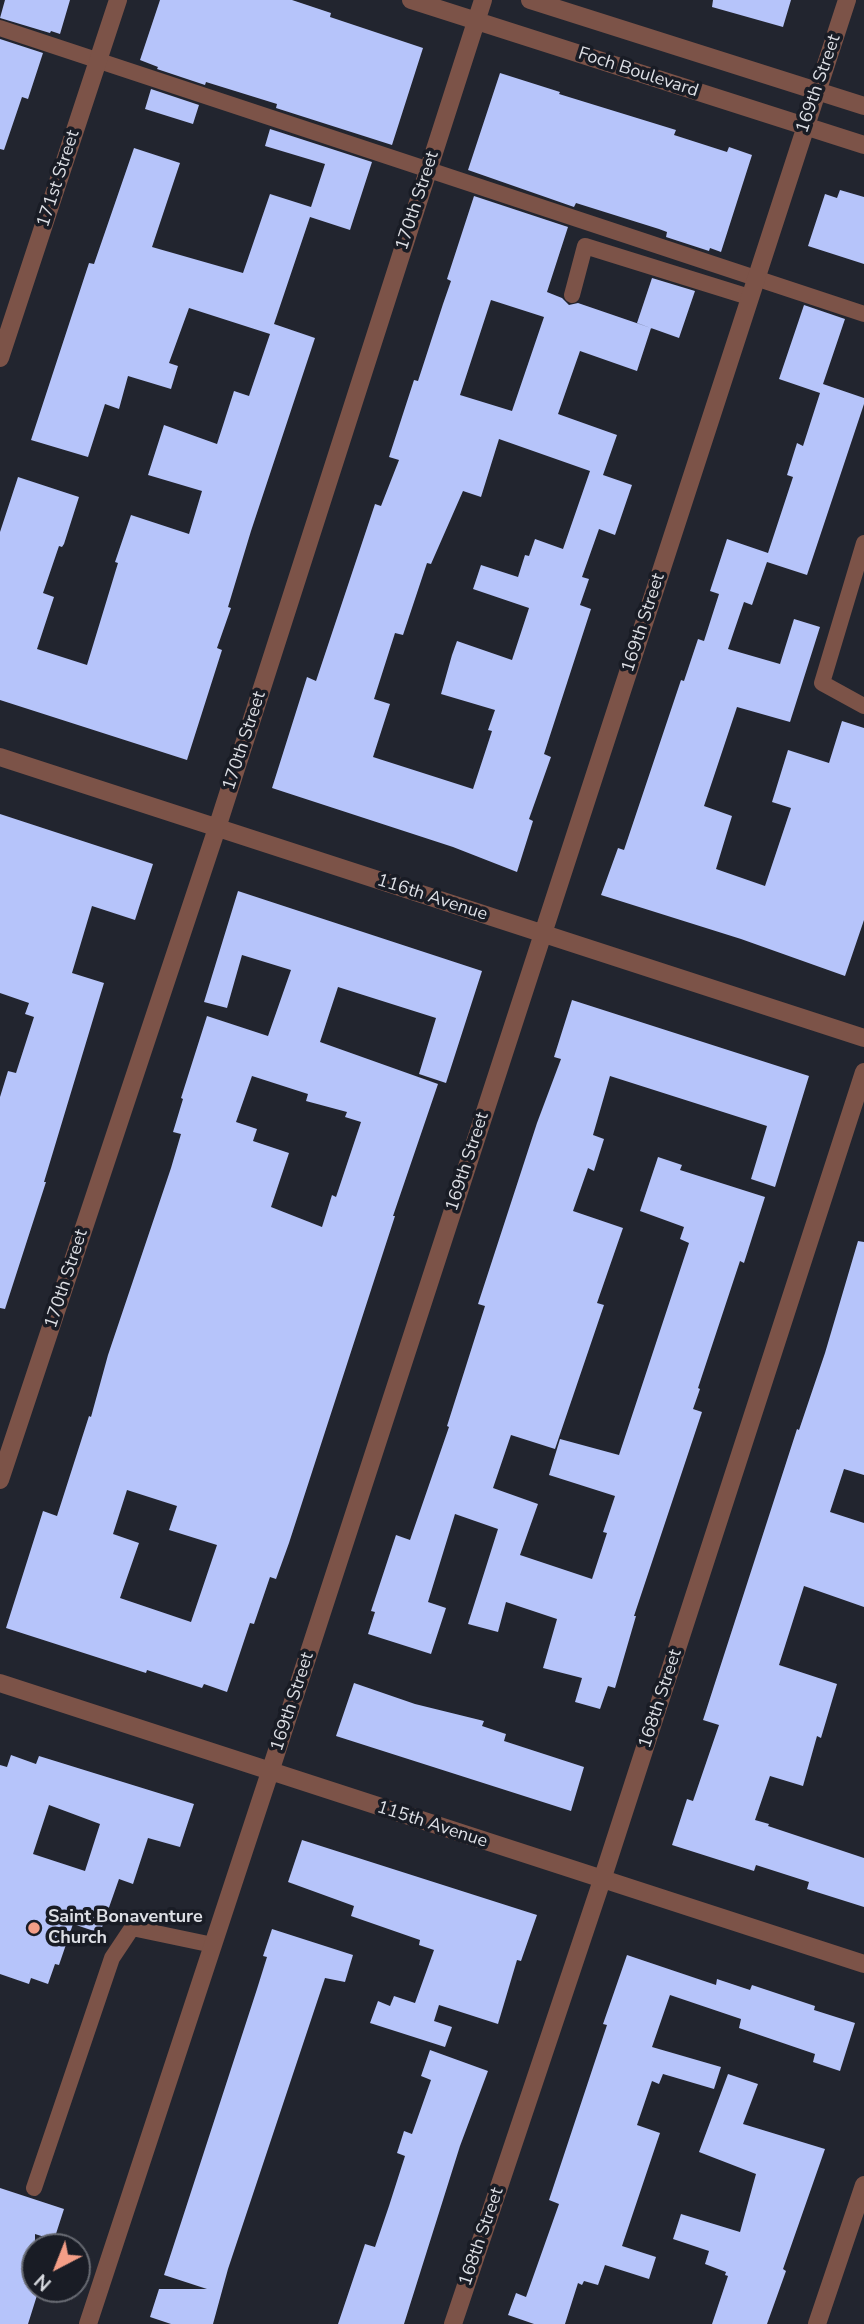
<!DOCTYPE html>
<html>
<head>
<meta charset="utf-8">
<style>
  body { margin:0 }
  #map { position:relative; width:864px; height:2324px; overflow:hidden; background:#22252f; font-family:"Nunito Sans",sans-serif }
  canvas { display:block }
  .north { position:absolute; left:21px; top:2233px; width:70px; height:70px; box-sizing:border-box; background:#191c25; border:2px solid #676a72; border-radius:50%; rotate:222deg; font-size:19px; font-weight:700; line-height:28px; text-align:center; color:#dddfe5 }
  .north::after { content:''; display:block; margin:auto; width:24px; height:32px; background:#f49e87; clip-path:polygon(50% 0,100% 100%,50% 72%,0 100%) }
</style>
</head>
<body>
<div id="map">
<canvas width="864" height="2324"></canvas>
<div class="north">N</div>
</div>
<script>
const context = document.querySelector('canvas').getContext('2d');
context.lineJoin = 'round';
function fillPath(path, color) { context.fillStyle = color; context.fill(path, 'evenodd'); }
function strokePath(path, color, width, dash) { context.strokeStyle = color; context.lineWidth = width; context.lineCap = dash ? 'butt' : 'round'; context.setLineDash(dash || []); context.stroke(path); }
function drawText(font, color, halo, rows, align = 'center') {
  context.font = font + ' "Nunito Sans",sans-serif'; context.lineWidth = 7; context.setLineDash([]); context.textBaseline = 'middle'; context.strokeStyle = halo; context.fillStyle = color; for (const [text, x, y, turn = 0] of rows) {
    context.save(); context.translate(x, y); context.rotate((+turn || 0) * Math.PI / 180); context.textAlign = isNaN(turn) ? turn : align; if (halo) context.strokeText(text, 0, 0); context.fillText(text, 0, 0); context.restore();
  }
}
fillPath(new Path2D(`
  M5,0H70L60,34L51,31L50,33L0,18Z
  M160,0H292L331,13L330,17L423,48L392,145L276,108L277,104L206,82L205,85L157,69L158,67L140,60Z
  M713,0H791L783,27L712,7Z
  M0,39L43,53L28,99L22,97L4,150L0,149Z
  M500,73L560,92L559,94L676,130L674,135L727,152L729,147L752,155L721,252L710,248L709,251L666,237L667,232L659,229L576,203L574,207L468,170Z
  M151,89L199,105L193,124L145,109Z
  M270,129L372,162L350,230L310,217L274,324L315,338L251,531L228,607L231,608L217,648L222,650L187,760L0,700V532L18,477L79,497L64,544L62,547L59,546L43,593L54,597L37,649L87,665L118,563L115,562L131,515L189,534L202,491L148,475L164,425L217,444L234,391L249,396L270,334L189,308L169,363L178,366L171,389L128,376L119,409L105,404L88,457L31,440L89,263L94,264L134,148L180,163L152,247L243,273L270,194L311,207L325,164L265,146Z
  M840,190L864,197V264L808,246L825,194L837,198Z
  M474,196L568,227L547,292L562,298L569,305L578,303L651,328L637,371L580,351L558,414L617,435L603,475L632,485L615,535L599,529L582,577L589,579L580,605L591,609L544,754L551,757L529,819L533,821L517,872L453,847L272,788L307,677L316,681L375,504L381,506L399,460L389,457L414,380L418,381L443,304L451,281L447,279ZM491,300L544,317L512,411L460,395ZM499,439L590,471L563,549L535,539L529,556L525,555L518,577L481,565L473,589L529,608L512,660L457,641L452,655L441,694L495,710L488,730L492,731L473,789L373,757L390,704L374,699L395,633L403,635L427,563L431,564L463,491L481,497Z
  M652,278L695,291L679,338L637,323Z
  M804,305L845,319L823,384L864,398V404L807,575L767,562L752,605L744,602L728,649L780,664L794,619L820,627L790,722L737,707L704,806L732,816L716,869L765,886L791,808L772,802L788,750L829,763L842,721L864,728V920L845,976L741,939L601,895L618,848L624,850L681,680L684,681L698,639L704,641L719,594L710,591L727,539L768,553L793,477L787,475L797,443L803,446L820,393L779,379Z
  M0,814L153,864L135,920L92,906L72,973L104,983L44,1182H46L5,1309L0,1308V1097L8,1071L16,1073L34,1017L25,1014L29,1003L0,993Z
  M238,891L482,971L446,1083L419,1074L436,1018L338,987L320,1042L438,1084L393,1216H395L289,1543L276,1579L270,1577L254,1624L250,1623L227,1692L204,1684L202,1688L147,1670L146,1673L6,1628L43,1511L57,1516L89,1416L91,1417L108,1355L171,1168L181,1134L173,1132L183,1099L181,1098L207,1016L268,1036L291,970L242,955L227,1008L204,1002ZM252,1076L308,1094L306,1101L347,1112L345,1117L361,1122L336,1197L332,1195L322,1227L271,1207L289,1153L253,1141L257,1129L236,1122ZM127,1490L177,1506L169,1530L217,1545L191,1622L120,1598L139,1543L113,1534Z
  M572,1000L809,1076L775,1187L751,1179L767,1126L610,1076L593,1135L604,1139L594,1171L588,1168L573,1211L623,1228L597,1303L604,1305L555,1449L511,1435L493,1488L538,1504L520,1555L592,1579L607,1533L603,1532L615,1496L549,1475L560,1439L619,1455L689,1243L680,1239L684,1227L640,1211L658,1157L682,1165L680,1170L765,1197L744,1263L740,1261L698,1388L700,1389L693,1409L702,1412L634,1616H636L615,1688L608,1686L600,1709L575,1702L582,1678L543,1668L557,1619L506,1602L498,1632L468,1624L498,1529L455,1514L428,1602L446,1608L431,1654L368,1634L375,1612L371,1611L396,1535L410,1540L449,1427L447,1426L485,1306L478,1304L537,1123L561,1059L554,1057Z
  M858,1241L864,1242V1475L844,1469L830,1512L864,1523V1607L804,1586L779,1665L837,1684L821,1738L817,1736L803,1786L770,1776L755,1820L769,1824L768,1826L864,1858V1907L807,1889L809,1882L756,1865L754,1871L672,1845L687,1799L693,1801L719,1725L703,1720L797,1429L799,1430L825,1353Z
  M354,1683L415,1704L484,1721L482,1726L506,1734L504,1741L584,1767L571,1811L336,1736Z
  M11,1755L36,1764L39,1756L194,1804L180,1847L148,1838L133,1884L119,1879L100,1933L73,1924L59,1965L55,1964L48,1984L31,1978L29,1984L0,1974V1765L7,1767ZM49,1805L100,1824L85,1871L33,1854Z
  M302,1840L537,1915L521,1961L517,1960L498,2024L439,2005L434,2021L452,2027L445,2047L370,2023L378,2001L390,2006L394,1996L415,2003L434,1950L419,1945L420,1940L351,1916L354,1906L288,1882Z
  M272,1929L353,1955L345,1982L325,1978L228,2269L213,2324H171L150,2317L159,2289H207L164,2275L257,1989L267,1957L263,1956Z
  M627,1955L716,1985L717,1979L750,1990L752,1985L815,2006L814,2010L855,2023L840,2071L813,2062L815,2054L739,2028L741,2019L670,1995L652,2047L721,2067L714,2089L663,2074L659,2084L652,2081L637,2125L660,2133L622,2246L656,2257L649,2279L605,2265L598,2285L584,2281L582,2285L578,2283L565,2324H534L508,2315L516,2293L526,2297L559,2204L549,2200L607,2025L603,2024Z
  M430,2050L488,2071L460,2146L404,2324H338L365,2244L375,2247L389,2206L405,2156L397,2153L404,2131L412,2134L431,2080L421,2076Z
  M728,2074L758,2084L743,2124L825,2149L783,2269L786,2271L767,2324H712L728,2276L725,2275L726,2272L705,2264L709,2251L673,2239L681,2214L740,2232L756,2174L699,2152Z
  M0,2188L64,2209L54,2240L35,2234V2289H39L28,2324H0Z`), '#b6c4fa');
strokePath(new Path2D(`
  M0,28L864,314
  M572,295L585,246L749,297
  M864,543L822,683L864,706
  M34,2188L112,1958L132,1928L213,1945`), '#7c5348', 16);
strokePath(new Path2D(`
  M411,0L864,145
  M530,0L864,106
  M0,358L118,0
  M0,757L864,1038
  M0,1480L217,828L483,0
  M0,1683L864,1964
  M88,2324L270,1772L847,0
  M453,2324L602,1880L864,1072
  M817,2324L864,2185`), '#7c5348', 18);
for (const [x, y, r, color] of [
  [34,1928,7,"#f49e87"]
]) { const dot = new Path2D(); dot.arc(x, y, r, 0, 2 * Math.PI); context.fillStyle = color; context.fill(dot); strokePath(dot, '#191c25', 2.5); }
drawText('18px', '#dddfe5', '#191c25', [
  ["Foch Boulevard",638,73,18],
  ["169th Street",819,84,-71],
  ["171st Street",59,179,-72],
  ["170th Street",418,201,-72],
  ["169th Street",644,623,-72],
  ["170th Street",245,741,-72],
  ["116th Avenue",432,898,18],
  ["169th Street",468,1162,-72],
  ["170th Street",67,1279,-72],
  ["168th Street",661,1699,-72],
  ["169th Street",293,1702,-72],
  ["115th Avenue",432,1825,18],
  ["168th Street",482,2237,-71]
]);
drawText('bold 18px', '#dddfe5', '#191c25', [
  ["Saint Bonaventure",48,1918],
  ["Church",48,1939]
], 'left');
</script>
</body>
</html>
